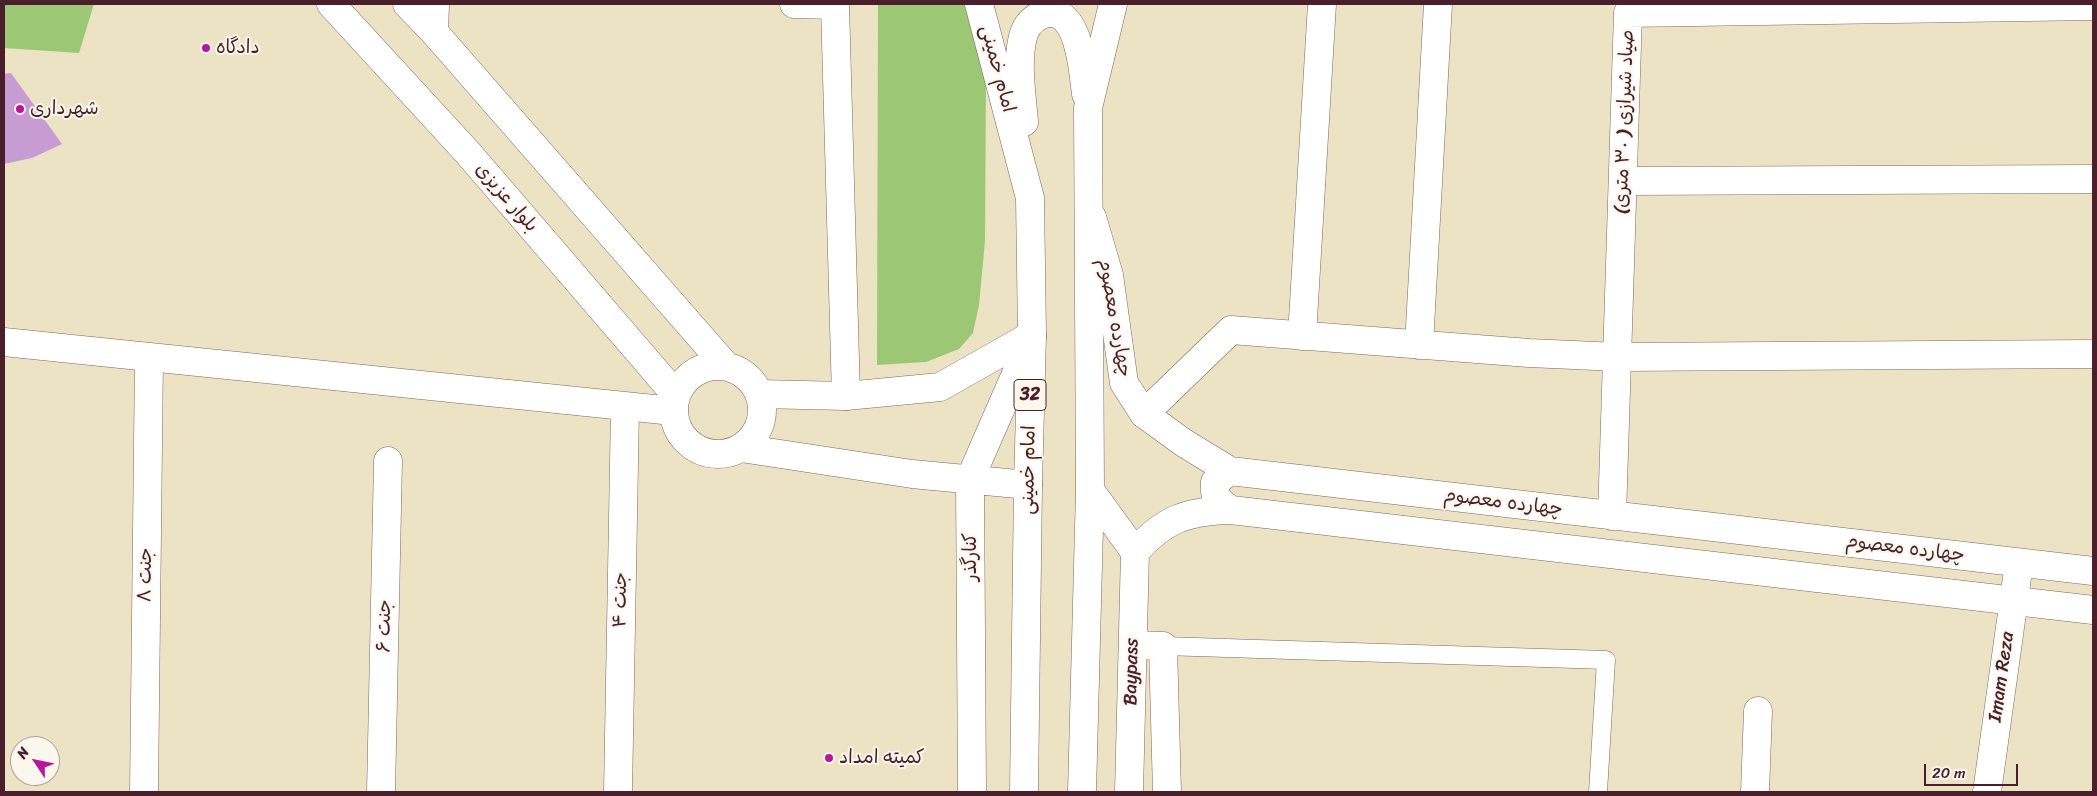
<!DOCTYPE html>
<html>
<head>
<meta charset="utf-8">
<style>
  body { margin:0 }
  #map { position:relative; width:2097px; height:796px; overflow:hidden; background:#ece3c4; font-family:Sriracha,sans-serif }
  canvas { display:block }
  .frame { position:absolute; inset:0; border:5px solid #4a1f2b; pointer-events:none }
  .north { position:absolute; left:10px; top:736px; width:50px; height:50px; box-sizing:border-box; background:#fbf7ec; border:1px solid #b4a19f; border-radius:50%; rotate:304deg; font-size:14px; font-weight:700; line-height:20px; text-align:center; color:#4a1f2b }
  .north::after { content:''; display:block; margin:auto; width:18px; height:22px; background:#b5179e; clip-path:polygon(50% 0,100% 100%,50% 72%,0 100%) }
  .scale { position:absolute; left:1924px; top:764px; width:94px; height:22px; box-sizing:border-box; border:2px solid #4a1f2b; border-top:0; padding-left:6px; font-size:15px; line-height:18px; white-space:nowrap; color:#4a1f2b; -webkit-text-stroke:4px #fbf7ec; paint-order:stroke }
</style>
</head>
<body>
<div id="map">
<canvas width="2097" height="796"></canvas>
<div class="frame"></div>
<div class="north">N</div>
<div class="scale">20 m</div>
</div>
<script>
const context = document.querySelector('canvas').getContext('2d');
context.lineJoin = 'round';
function fillPath(path, color) { context.fillStyle = color; context.fill(path, 'evenodd'); }
function strokePath(path, color, width, dash) { context.strokeStyle = color; context.lineWidth = width; context.lineCap = dash ? 'butt' : 'round'; context.setLineDash(dash || []); context.stroke(path); }
function drawText(font, color, halo, rows, align = 'center') {
  context.font = font + ' Sriracha,"Playpen Sans Arabic",sans-serif'; context.lineWidth = 4; context.setLineDash([]); context.textBaseline = 'middle'; context.strokeStyle = halo; context.fillStyle = color; for (const [text, x, y, turn = 0] of rows) {
    context.save(); context.translate(x, y); context.rotate((+turn || 0) * Math.PI / 180); context.textAlign = isNaN(turn) ? turn : align; if (halo) context.strokeText(text, 0, 0); context.fillText(text, 0, 0); context.restore();
  }
}
fillPath(new Path2D(`
  M4,4H94L79,53L4,48Z
  M878,4H965L986,75L985,241L979,305L973,333L959,349L926,362L877,365Z`), '#9cc875');
fillPath(new Path2D(`
  M11,73L62,144L32,158L4,164V74Z`), '#c79cd3');
const lane = new Path2D(`
  M1163,646L1606,660L1598,792`);
const street = new Path2D(`
  M794,4L835,5L846,396
  M434,32L435,4
  M1623,181L2093,179
  M1302,336L1322,4
  M1419,345L1438,4
  M1144,414L1231,330L1529,353L1618,357L2093,354
  M1133,645L1163,646L1167,792
  M144,792L149,358
  M381,792L388,461
  M618,792L625,408
  M1755,792L1758,711`);
const secondary = new Path2D(`
  M331,4L468,153L676,395
  M407,4L434,32L726,366
  M1092,217L1109,275L1124,383L1144,414L1184,443L1230,471L2093,571
  M4,342L673,411
  M674 410a44 44 0 1 1 88 0a44 44 0 1 1-88 0Z
  M759,394L846,396L940,387L1032,335
  M741,448L912,474L1028,485
  M1230,471L1215,482C1213,497 1219,502 1231,510
  M1612,516L1628,13L2093,6
  M972,792L970,479L1032,337
  M1129,792L1135,552C1164,519 1187,511 1231,510L2093,610
  M1987,792L2019,563`);
const highway = new Path2D(`
  M979,4L1030,198L1032,335L1028,485L1024,792
  M1024,122C1022,96 1017,67 1022,41C1024,29 1030,20 1041,15C1079,0 1083,71 1086,94
  M1090,490L1135,552
  M1082,792L1090,490L1088,108L1113,4`);
strokePath(lane, '#836461', 19);
strokePath(street, '#836461', 29);
strokePath(secondary, '#836461', 29);
strokePath(highway, '#836461', 29);
strokePath(lane, '#fff', 18);
strokePath(street, '#fff', 28);
strokePath(secondary, '#fff', 28);
strokePath(highway, '#fff', 28);
for (const [x, y, r, color] of [
  [206,48,5,"#b5179e"],
  [20,109,5,"#b5179e"],
  [829,758,5,"#b5179e"]
]) { const dot = new Path2D(); dot.arc(x, y, r, 0, 2 * Math.PI); context.fillStyle = color; context.fill(dot); strokePath(dot, '#fbf7ec', 2); }
for (const [x, y, w] of [
  [1030,395,32]
]) { const box = new Path2D(); box.roundRect(x - w / 2, y - 15.5, w, 31, 4); context.fillStyle = '#fbf7ec'; context.fill(box); strokePath(box, '#4a1f2b', 1); }
drawText('bold 18px', '#4a1f2b', null, [
  ["32",1030,395]
]);
drawText('19px', '#4a1f2b', '#fbf7ec', [
  ["دادگاه",216,48],
  ["شهرداری",30,109],
  ["کمیته امداد",839,758]
], 'left');
drawText('19px', '#4a1f2b', '#fbf7ec', [
  ["امام خمینی",997,69,75],
  ["صیاد شیرازی ( ۳۰ متری)",1625,122,-88],
  ["بلوار عزیزی",506,198,49],
  ["چهارده معصوم",1114,318,80],
  ["امام خمینی",1029,470,-89],
  ["چهارده معصوم",1503,503,7],
  ["چهارده معصوم",1905,549,7],
  ["کنارگذر",971,557,-90],
  ["جنت ۸",146,575,-89],
  ["جنت ۴",621,600,-89],
  ["جنت ۶",385,626,-89],
  ["Baypass",1132,672,-89],
  ["Imam Reza",2002,677,-82]
]);
</script>
</body>
</html>
